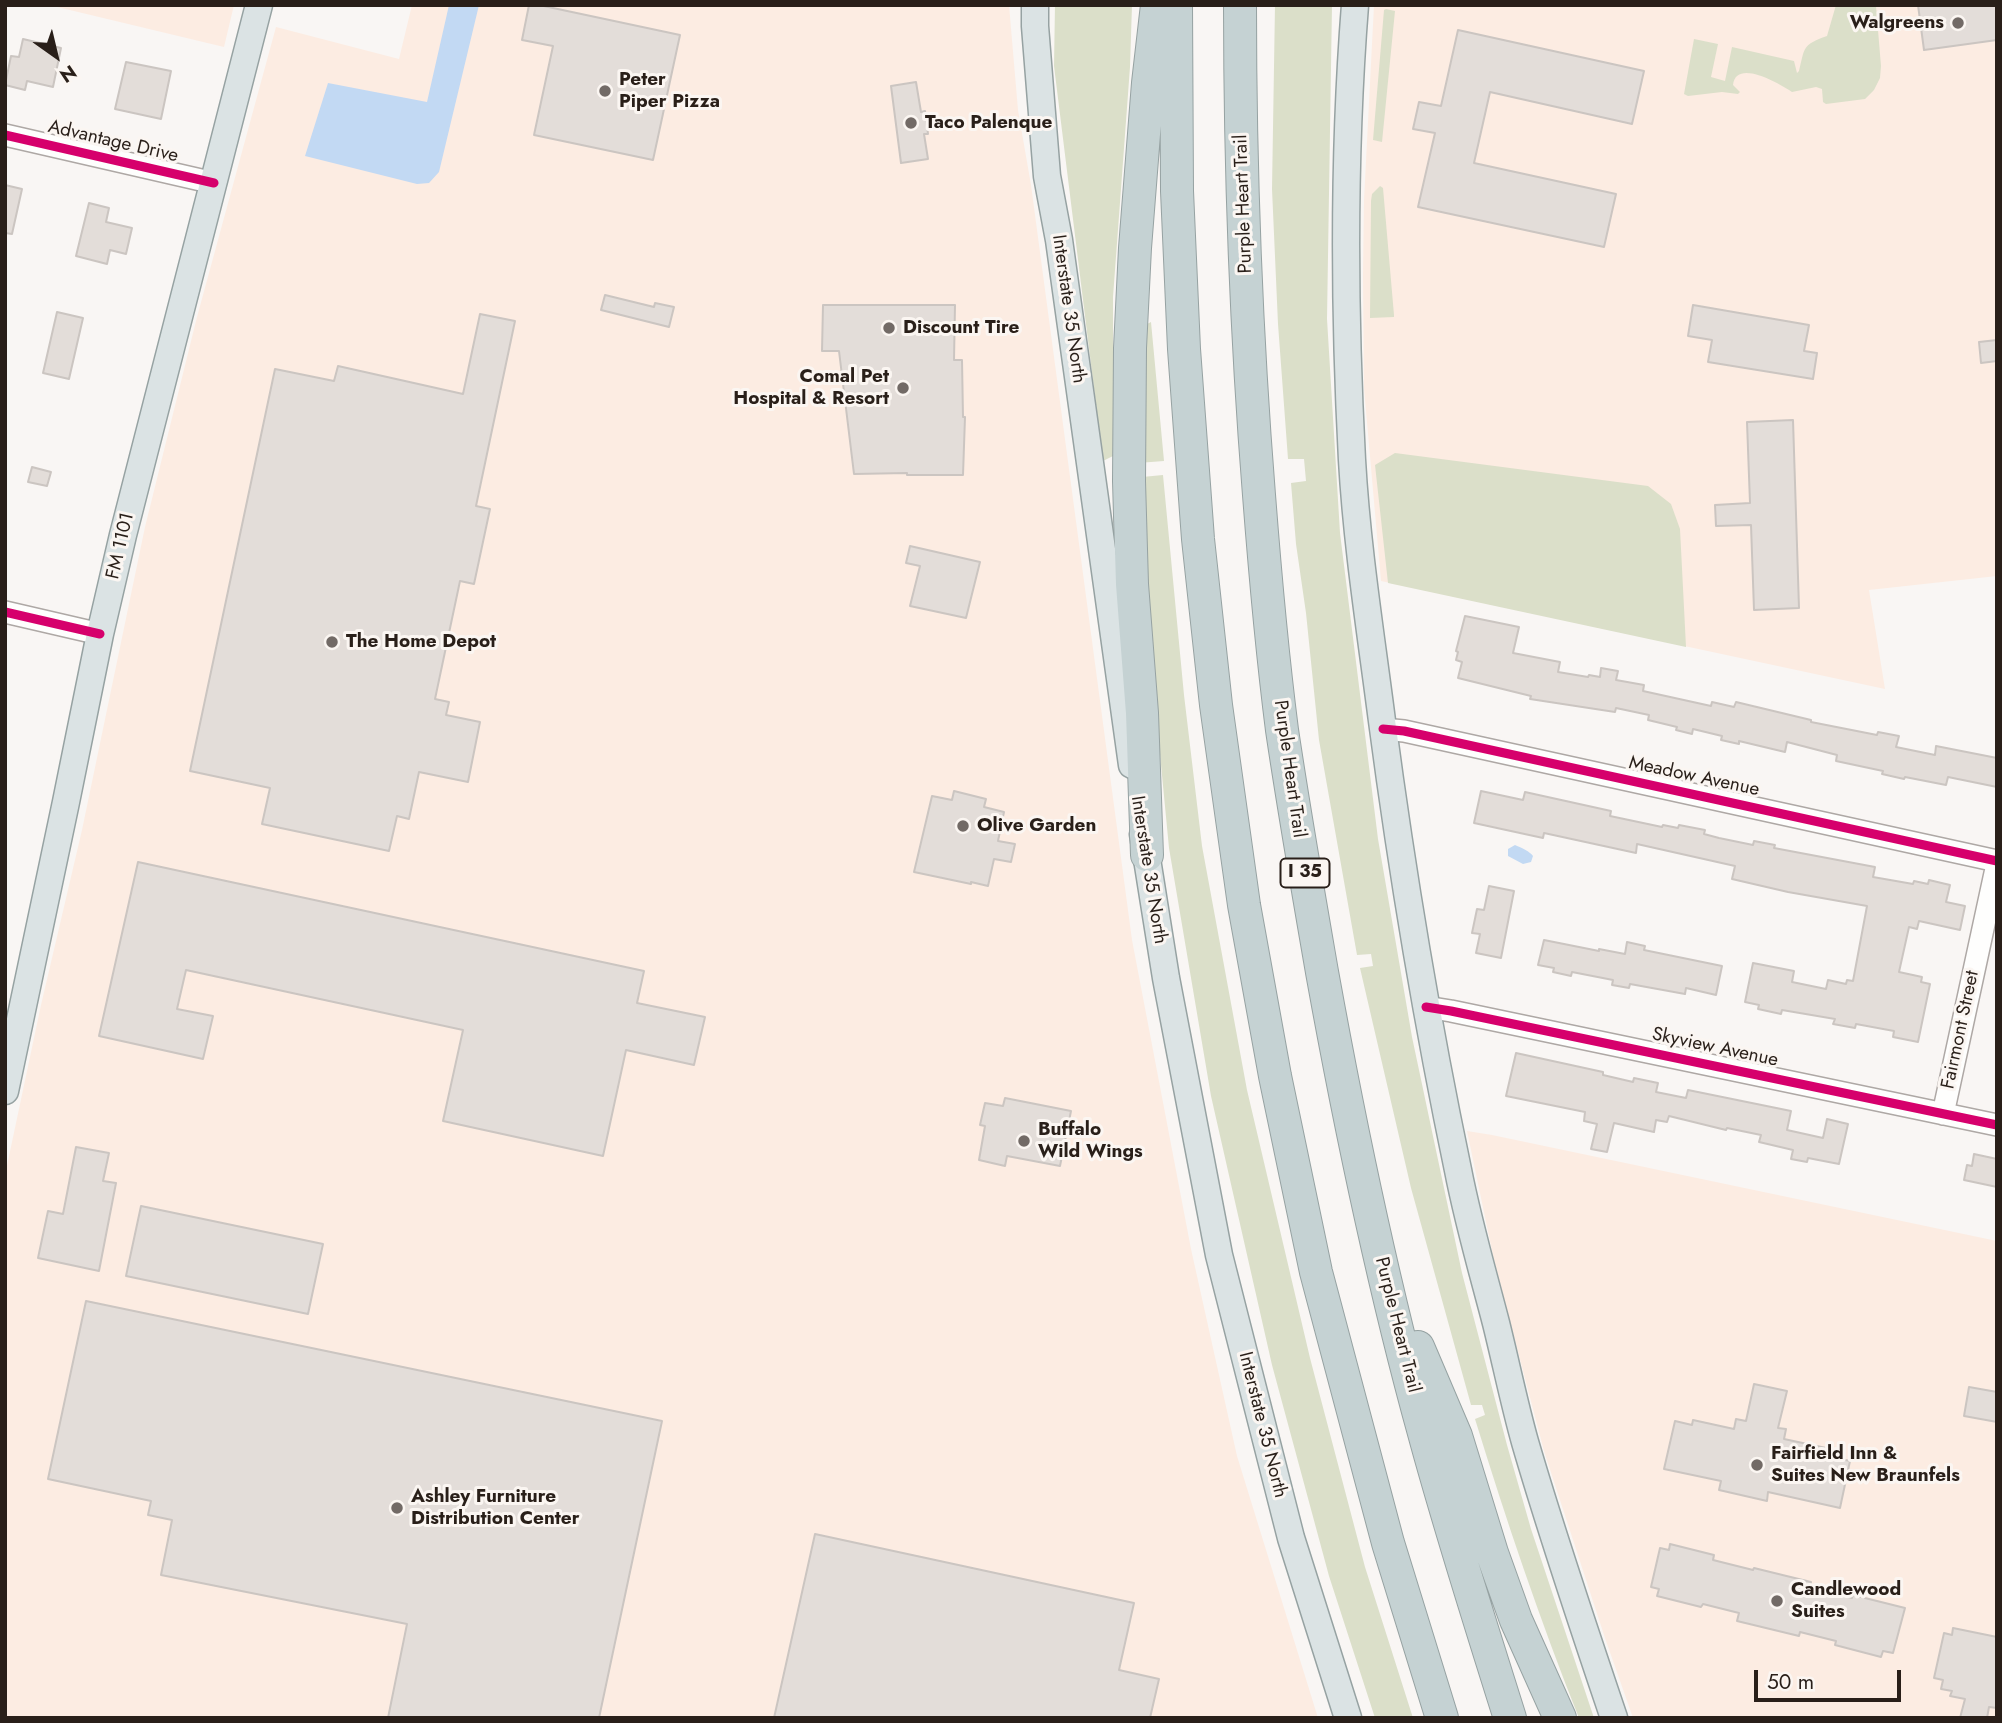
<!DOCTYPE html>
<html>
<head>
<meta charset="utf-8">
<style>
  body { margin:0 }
  #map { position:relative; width:2002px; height:1723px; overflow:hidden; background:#f9f6f4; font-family:Jost,sans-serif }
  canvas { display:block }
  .frame { position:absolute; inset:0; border:7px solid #291f19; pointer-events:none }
  .north { position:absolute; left:21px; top:21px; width:70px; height:70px; -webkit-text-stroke:5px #fbf6f2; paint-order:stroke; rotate:146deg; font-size:19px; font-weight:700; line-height:28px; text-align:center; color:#291f19 }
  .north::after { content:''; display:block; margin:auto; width:24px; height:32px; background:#291f19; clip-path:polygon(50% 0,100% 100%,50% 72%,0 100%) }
  .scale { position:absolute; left:1754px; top:1670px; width:147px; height:32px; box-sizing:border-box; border:4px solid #291f19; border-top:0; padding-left:9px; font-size:21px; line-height:24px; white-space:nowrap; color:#291f19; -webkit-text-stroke:5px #fbf6f2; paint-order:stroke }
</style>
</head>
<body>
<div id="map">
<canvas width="2002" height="1723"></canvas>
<div class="frame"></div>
<div class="north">N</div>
<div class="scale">50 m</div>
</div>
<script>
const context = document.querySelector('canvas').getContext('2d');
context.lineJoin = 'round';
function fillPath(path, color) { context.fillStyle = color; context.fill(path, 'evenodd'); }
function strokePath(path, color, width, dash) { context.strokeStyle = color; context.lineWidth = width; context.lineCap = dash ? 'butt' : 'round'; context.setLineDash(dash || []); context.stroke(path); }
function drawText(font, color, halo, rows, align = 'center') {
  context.font = font + ' Jost,sans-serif'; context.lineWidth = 6; context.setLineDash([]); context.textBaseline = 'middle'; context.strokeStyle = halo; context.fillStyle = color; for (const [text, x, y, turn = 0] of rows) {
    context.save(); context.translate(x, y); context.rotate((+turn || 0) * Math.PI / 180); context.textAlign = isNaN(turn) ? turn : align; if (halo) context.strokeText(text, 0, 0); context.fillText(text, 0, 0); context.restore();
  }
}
fillPath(new Path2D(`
  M49,5H234L224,47Z
  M412,5H1009L1018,110L1031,185L1132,940L1191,1249L1237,1456L1318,1718H5V1175L41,1005L82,830L145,527L197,317L276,27L399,59Z
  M1374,5H1997V576L1869,590L1885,689L1381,581L1364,388L1363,276L1364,200Z
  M1467,1131L1492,1135L1997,1241V1718H1633L1605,1638L1544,1451L1494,1260Z`), '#fcece2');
fillPath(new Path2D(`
  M1055,5H1132L1130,67L1113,297V456L1103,461L1054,66Z
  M1275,5H1332L1327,319L1340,533L1378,839L1412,1037L1462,1273L1507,1445L1531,1529L1594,1718H1579C1540,1620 1506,1520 1475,1419L1485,1415L1482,1405H1471L1411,1188L1360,968L1373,966L1371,954L1357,955L1319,740L1306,613L1296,544L1291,483L1306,481L1304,459H1288L1278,324L1272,189Z
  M1836,5L1876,6L1881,66L1880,78L1874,90L1865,99L1826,104L1823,102L1822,89L1816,87L1792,92C1780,84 1736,58 1733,85L1740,92L1738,94L1722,92L1688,96L1684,94L1694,39L1718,44L1711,77L1725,81L1732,47L1794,61L1797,73L1799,71C1805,47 1802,45 1827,36Z
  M1386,9L1395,11L1382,142L1373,140L1384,10Z
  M1380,186L1383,188L1394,315V317L1370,318L1371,201L1372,194Z
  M1151,322L1164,461L1138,463L1141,327Z
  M1395,453L1648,486L1671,504L1680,529L1686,647L1388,583L1375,465Z
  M1163,475L1184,695L1202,846L1247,1090L1310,1358L1365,1567L1413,1718H1375L1329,1576L1272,1365L1211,1096L1169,848L1154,692L1142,477Z`), '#dbdfc9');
fillPath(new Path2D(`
  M449,5H479L439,172L429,183L417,184L305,156L328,83L427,102Z
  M1515,845C1520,847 1531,852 1533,856L1531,862L1523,864L1508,856V849Z`), '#c2d9f3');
const building = new Path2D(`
  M529,5H539L680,35L653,160L534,135L553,46L522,40Z
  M1918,5H1997V40L1924,50Z
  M1458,30L1644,71L1632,124L1490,92L1474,163L1616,194L1604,247L1418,207L1435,133L1413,129L1419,102L1441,106Z
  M23,39L61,48L53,87L27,81L25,90L5,85L11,56L19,57Z
  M126,62L171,71L161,119L115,109Z
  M916,82L921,112L925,111L928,134H924L928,159L901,163L891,86Z
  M5,185L22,189L12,234L5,233Z
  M89,203L109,208L106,222L132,228L126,254L110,250L107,264L76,256Z
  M605,295L654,307L655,303L674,307L669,327L601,310Z
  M823,305H955L954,360H962L963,417H965L963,475H907V473L854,474L839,351H822Z
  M1693,305L1809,325L1804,351L1817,353L1813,379L1708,362L1712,340L1688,336Z
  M57,312L83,318L69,379L43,373Z
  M480,314L515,321L476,506L490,509L474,584L460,581L435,699L449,702L446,715L480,722L468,782L419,772L409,819L397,816L389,851L262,824L270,788L190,771L275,369L334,381L338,366L463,394Z
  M1997,340V361L1981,363L1979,342Z
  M1793,420L1799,608L1754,610L1751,525L1716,526L1715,505L1750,503L1747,422Z
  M32,467L51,472L47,486L28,482Z
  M910,546L980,562L966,618L910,606L920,566L906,563Z
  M1465,616L1519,627L1513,653L1560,662L1558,672L1588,677L1589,675L1600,677L1601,668L1618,671L1616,680L1644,685L1643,691L1711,706L1712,702L1734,707L1736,702L1811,720V722L1877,735L1878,732L1899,736L1896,747L1935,755L1936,746L1997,758V787L1948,777L1946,785L1905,777L1904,779L1882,774L1883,771L1836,761L1837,755L1787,742L1785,752L1739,741V744L1721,740L1722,736L1693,729L1692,734L1676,730L1677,727L1648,720L1649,715L1616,708L1615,712L1530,699L1531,696L1458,678L1462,662L1456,660L1458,652L1456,651Z
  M954,791L986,799L984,807L1004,812L998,841L1015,844L1011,862L994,859L988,886L971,882V884L914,872L932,796L952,800Z
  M1481,791L1523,800L1525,792L1611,811L1610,816L1662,827L1663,825L1678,828L1679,825L1705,830L1704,834L1719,838L1753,845L1754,841L1775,845L1774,848L1875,867L1873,877L1913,884L1914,881L1928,884L1929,880L1950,885L1946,902L1965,906L1960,930L1919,921L1917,929L1909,927L1899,972L1922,977L1921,982L1930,984L1918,1042L1893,1037L1894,1031L1856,1024L1855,1028L1833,1024L1835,1019L1782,1010L1781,1014L1758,1009L1759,1005L1745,1002L1753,963L1794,971L1792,982L1826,989L1828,980L1846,984L1847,980L1853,981L1867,906L1788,892L1732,879L1735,866L1637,844L1636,853L1544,833L1543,838L1474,823Z
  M138,862L644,971L637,1003L705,1017L694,1065L626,1050L603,1156L443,1121L463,1030L186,970L177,1009L213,1016L203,1059L99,1036Z
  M1489,886L1514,891L1501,958L1476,953L1480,934L1472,933L1477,909L1484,910Z
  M1544,940L1599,951V949L1625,954L1627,942L1645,946L1644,950L1722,966L1716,995L1686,988L1685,994L1630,984L1629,988L1612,985L1613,980L1572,972L1571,976L1553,972L1554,968L1538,965Z
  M1516,1053L1603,1072V1075L1633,1082L1634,1078L1658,1083L1656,1092L1686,1098L1688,1090L1791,1111L1787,1130L1823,1138L1827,1119L1848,1124L1839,1164L1808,1158L1807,1162L1791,1159L1793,1150L1759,1142L1761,1135L1727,1128L1726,1130L1669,1116L1667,1122L1656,1120L1654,1132L1614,1123L1607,1152L1591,1149L1597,1124L1584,1121L1585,1112L1506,1096Z
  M1005,1098L1071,1111L1060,1166L1007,1156L1005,1166L979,1160L985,1126L980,1125L985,1103L1003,1106Z
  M76,1147L109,1153L103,1181L116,1183L99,1271L38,1258L48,1211L63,1214Z
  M1974,1154L1997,1159V1187L1964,1180L1967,1165L1972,1166Z
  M141,1206L323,1244L308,1314L126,1276Z
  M86,1301L662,1421L599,1718H388L407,1624L161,1575L172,1520L148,1515L151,1501L48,1479Z
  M1754,1384L1787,1391L1778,1428L1786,1429L1784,1439L1831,1449V1452L1842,1455L1841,1459L1850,1461L1840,1508L1768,1492L1767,1501L1719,1490L1721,1481L1664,1469L1675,1421L1692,1425L1693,1420L1734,1429L1736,1419L1746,1421Z
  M1969,1387L1997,1392V1422L1964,1416Z
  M815,1534L1134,1603L1119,1670L1159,1679L1150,1718H774Z
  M1670,1544L1714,1555L1713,1560L1753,1570L1754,1568L1811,1582L1810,1587L1852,1598L1853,1595L1905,1608L1893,1653L1883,1651L1881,1657L1835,1645L1836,1641L1800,1632L1799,1636L1737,1621L1739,1613L1703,1604L1701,1607L1657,1596L1659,1589L1651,1587L1660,1548L1669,1550Z
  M1953,1628L1997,1637V1708L1989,1707L1987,1718H1960L1965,1699L1950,1696L1952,1691L1941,1689L1943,1680L1934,1678L1944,1633L1952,1635Z`);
fillPath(building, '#e3ddd9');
strokePath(building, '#cbc5c1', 2);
const minor = new Path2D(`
  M5,135L214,183
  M5,612L100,634
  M1383,729L1404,731L1997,861
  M1426,1007L1451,1011L1997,1125
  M1943,1114L1997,864`);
const major = new Path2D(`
  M1035,5V26L1047,176L1059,240L1132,765
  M1355,5C1343,157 1344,309 1352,460C1357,548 1371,635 1382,721C1402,872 1427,1022 1458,1170C1468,1222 1483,1273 1496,1323C1506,1363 1514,1403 1525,1442C1552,1535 1583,1626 1614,1718
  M1143,834L1166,978L1219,1255L1291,1538L1348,1718
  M5,1091L66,802L100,634L123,535L259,5`);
const highway = new Path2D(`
  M1176,5L1177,191L1184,349L1198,539L1216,705L1244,905L1275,1076L1316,1272L1388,1543L1442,1718
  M1240,5C1240,169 1246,332 1259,495C1265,573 1272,652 1282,730C1294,811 1308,891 1322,972C1350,1127 1382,1281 1424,1433C1450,1529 1480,1623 1510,1718
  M1147,855L1142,713L1132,584L1129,481L1130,348L1135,248L1148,83L1157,5
  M1418,1347L1456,1436L1492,1553L1516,1620L1560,1718`);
strokePath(minor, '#aea8a5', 24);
strokePath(major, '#96a2a2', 29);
strokePath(highway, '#96a2a2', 34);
strokePath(minor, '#fefefd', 21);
strokePath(major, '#dbe3e4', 26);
strokePath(highway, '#c5d2d3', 32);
strokePath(new Path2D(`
  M5,135L214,183
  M5,612L100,634
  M1383,729L1404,731L1997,861
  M1426,1007L1451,1011L1997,1125`), '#d6006c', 9);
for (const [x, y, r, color] of [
  [1958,23,7,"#726a66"],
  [605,91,7,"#726a66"],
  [911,123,7,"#726a66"],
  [889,328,7,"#726a66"],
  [903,388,7,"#726a66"],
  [332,642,7,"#726a66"],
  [963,826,7,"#726a66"],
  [1024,1141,7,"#726a66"],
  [1757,1465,7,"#726a66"],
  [397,1508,7,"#726a66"],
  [1777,1601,7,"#726a66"]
]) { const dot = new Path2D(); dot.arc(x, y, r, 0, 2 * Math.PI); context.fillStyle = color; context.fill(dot); strokePath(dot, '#fbf6f2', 2.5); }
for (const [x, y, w] of [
  [1305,873,49]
]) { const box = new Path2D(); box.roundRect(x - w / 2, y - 14.5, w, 29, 5); context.fillStyle = '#fbf6f2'; context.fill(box); strokePath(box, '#291f19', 2); }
drawText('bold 18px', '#291f19', null, [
  ["I 35",1305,873]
]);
drawText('bold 19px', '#291f19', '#fbf6f2', [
  ["Walgreens",1944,23,"right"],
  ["Peter",619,80],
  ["Piper Pizza",619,102],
  ["Taco Palenque",925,123],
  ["Discount Tire",903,328],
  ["Comal Pet",889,377,"right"],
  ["Hospital & Resort",889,399,"right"],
  ["The Home Depot",346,642],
  ["Olive Garden",977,826],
  ["Buffalo",1038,1130],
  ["Wild Wings",1038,1152],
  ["Fairfield Inn &",1771,1454],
  ["Suites New Braunfels",1771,1476],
  ["Ashley Furniture",411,1497],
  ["Distribution Center",411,1519],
  ["Candlewood",1791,1590],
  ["Suites",1791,1612]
], 'left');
drawText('19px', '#291f19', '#fbf6f2', [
  ["Advantage Drive",113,142,13],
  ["Purple Heart Trail",1244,204,-92],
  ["Interstate 35 North",1068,309,82],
  ["FM 1101",121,546,-77],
  ["Purple Heart Trail",1289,769,82],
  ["Meadow Avenue",1694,777,12],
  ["Interstate 35 North",1148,870,81],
  ["Fairmont Street",1961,1030,-78],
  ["Skyview Avenue",1715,1048,12],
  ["Purple Heart Trail",1397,1325,76],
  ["Interstate 35 North",1262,1425,76]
]);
</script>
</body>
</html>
